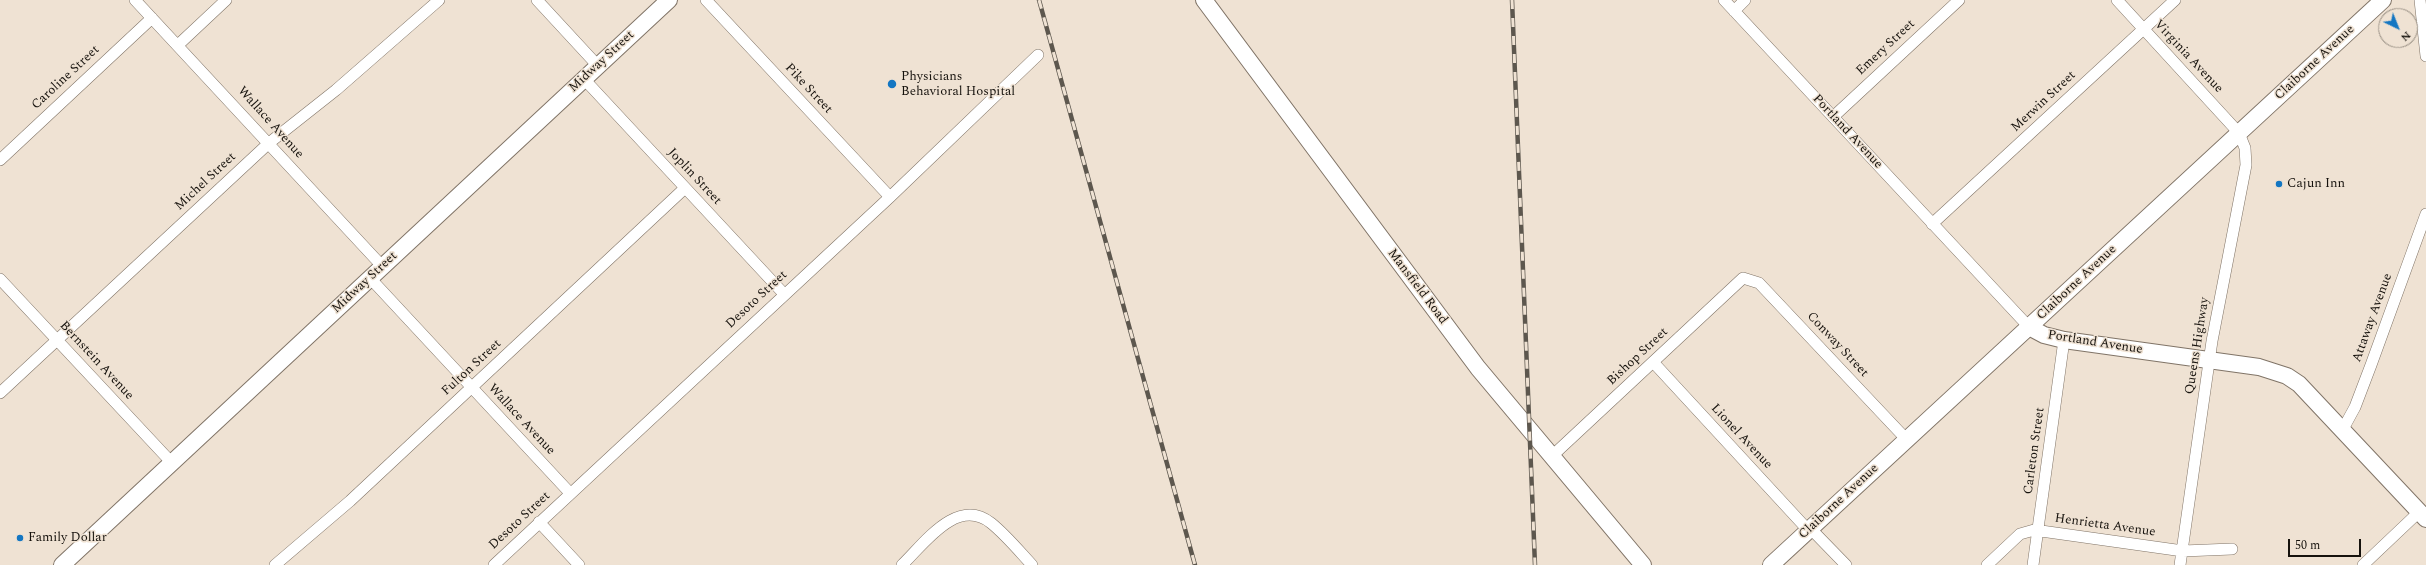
<!DOCTYPE html>
<html>
<head>
<meta charset="utf-8">
<style>
  body { margin:0 }
  #map { position:relative; width:2426px; height:565px; overflow:hidden; background:#efe2d3; font-family:Spectral,serif }
  canvas { display:block }
  .north { position:absolute; left:2378px; top:8px; width:40px; height:40px; box-sizing:border-box; background:#efe2d3; border:1px solid #988f84; border-radius:50%; rotate:137deg; font-size:11px; font-weight:700; line-height:16px; text-align:center; color:#16120d }
  .north::after { content:''; display:block; margin:auto; width:14px; height:18px; background:#1376c2; clip-path:polygon(50% 0,100% 100%,50% 72%,0 100%) }
  .scale { position:absolute; left:2288px; top:539px; width:73px; height:18px; box-sizing:border-box; border:2px solid #16120d; border-top:0; padding-left:5px; font-size:12px; line-height:14px; white-space:nowrap; color:#16120d; -webkit-text-stroke:3px #efe2d3; paint-order:stroke }
</style>
</head>
<body>
<div id="map">
<canvas width="2426" height="565"></canvas>
<div class="north">N</div>
<div class="scale">50 m</div>
</div>
<script>
const context = document.querySelector('canvas').getContext('2d');
context.lineJoin = 'round';
function strokePath(path, color, width, dash) { context.strokeStyle = color; context.lineWidth = width; context.lineCap = dash ? 'butt' : 'round'; context.setLineDash(dash || []); context.stroke(path); }
function drawText(font, color, halo, rows, align = 'center') {
  context.font = font + ' Spectral,serif'; context.lineWidth = 3; context.setLineDash([]); context.textBaseline = 'middle'; context.strokeStyle = halo; context.fillStyle = color; for (const [text, x, y, turn = 0] of rows) {
    context.save(); context.translate(x, y); context.rotate((+turn || 0) * Math.PI / 180); context.textAlign = isNaN(turn) ? turn : align; if (halo) context.strokeText(text, 0, 0); context.fillText(text, 0, 0); context.restore();
  }
}
const street = new Path2D(`
  M135,0L382,266
  M537,0L598,66
  M706,0L890,197
  M1724,0L2029,327
  M2117,0L2239,133L2245,148L2246,165L2212,341L2180,565
  M2420,0L2426,56
  M1734,11L1745,0
  M178,45L226,0
  M584,79L784,294
  M1833,117L1959,0
  M0,160L152,18
  M1932,224L2175,0
  M370,278L570,493
  M0,279L172,463
  M1653,362L1808,530
  M0,393L269,143L336,90L439,0
  M2343,429L2355,407L2371,365L2426,214
  M1551,457L1743,278L1759,283L1907,440
  M539,522L579,565
  M1810,528L1846,565
  M275,565L350,501L685,188
  M494,565L890,197L1038,55
  M902,565C924,544 957,496 991,523C1006,535 1019,551 1032,565
  M1987,565L2020,534L2034,530L2183,551L2232,549
  M2033,565L2064,340
  M2363,565L2419,512`);
const secondary = new Path2D(`
  M1204,0L1478,368L1643,565
  M2029,327L2044,335L2064,340L2259,367L2287,376L2299,384L2426,519
  M62,565L669,0
  M1771,565L2383,0`);
strokePath(street, '#807467', 12);
strokePath(secondary, '#807467', 18);
strokePath(street, '#fff', 11);
strokePath(secondary, '#fff', 16);
const rail = new Path2D(`
  M1039,0L1195,565
  M1512,0L1535,565`);
strokePath(rail, '#5d574e', 4.5);
strokePath(rail, '#efe2d3', 3, [9]);
for (const [x, y, r, color] of [
  [892,84,5,"#1376c2"],
  [2279,184,4,"#1376c2"],
  [20,538,4,"#1376c2"]
]) { const dot = new Path2D(); dot.arc(x, y, r, 0, 2 * Math.PI); context.fillStyle = color; context.fill(dot); strokePath(dot, '#efe2d3', 1.5); }
drawText('13px', '#16120d', '#efe2d3', [
  ["Emery Street",1886,48,-43],
  ["Virginia Avenue",2188,57,47],
  ["Midway Street",602,62,-43],
  ["Claiborne Avenue",2315,63,-43],
  ["Caroline Street",66,78,-43],
  ["Pike Street",808,89,47],
  ["Merwin Street",2044,102,-43],
  ["Wallace Avenue",270,123,48],
  ["Portland Avenue",1847,132,47],
  ["Joplin Street",694,177,47],
  ["Michel Street",206,182,-43],
  ["Midway Street",365,283,-43],
  ["Claiborne Avenue",2077,283,-43],
  ["Mansfield Road",1417,287,53],
  ["Desoto Street",757,300,-43],
  ["Attaway Avenue",2373,318,-70],
  ["Portland Avenue",2095,343,9],
  ["Conway Street",1837,345,47],
  ["Queens Highway",2198,346,-81],
  ["Bishop Street",1638,357,-43],
  ["Bernstein Avenue",96,361,47],
  ["Fulton Street",472,368,-43],
  ["Wallace Avenue",521,420,47],
  ["Lionel Avenue",1741,437,47],
  ["Carleton Street",2035,451,-82],
  ["Claiborne Avenue",1839,502,-43],
  ["Desoto Street",520,521,-43],
  ["Henrietta Avenue",2105,526,8]
]);
drawText('13px', '#16120d', '#efe2d3', [
  ["Physicians",901,77],
  ["Behavioral Hospital",901,92],
  ["Cajun Inn",2287,184],
  ["Family Dollar",28,538]
], 'left');
</script>
</body>
</html>
